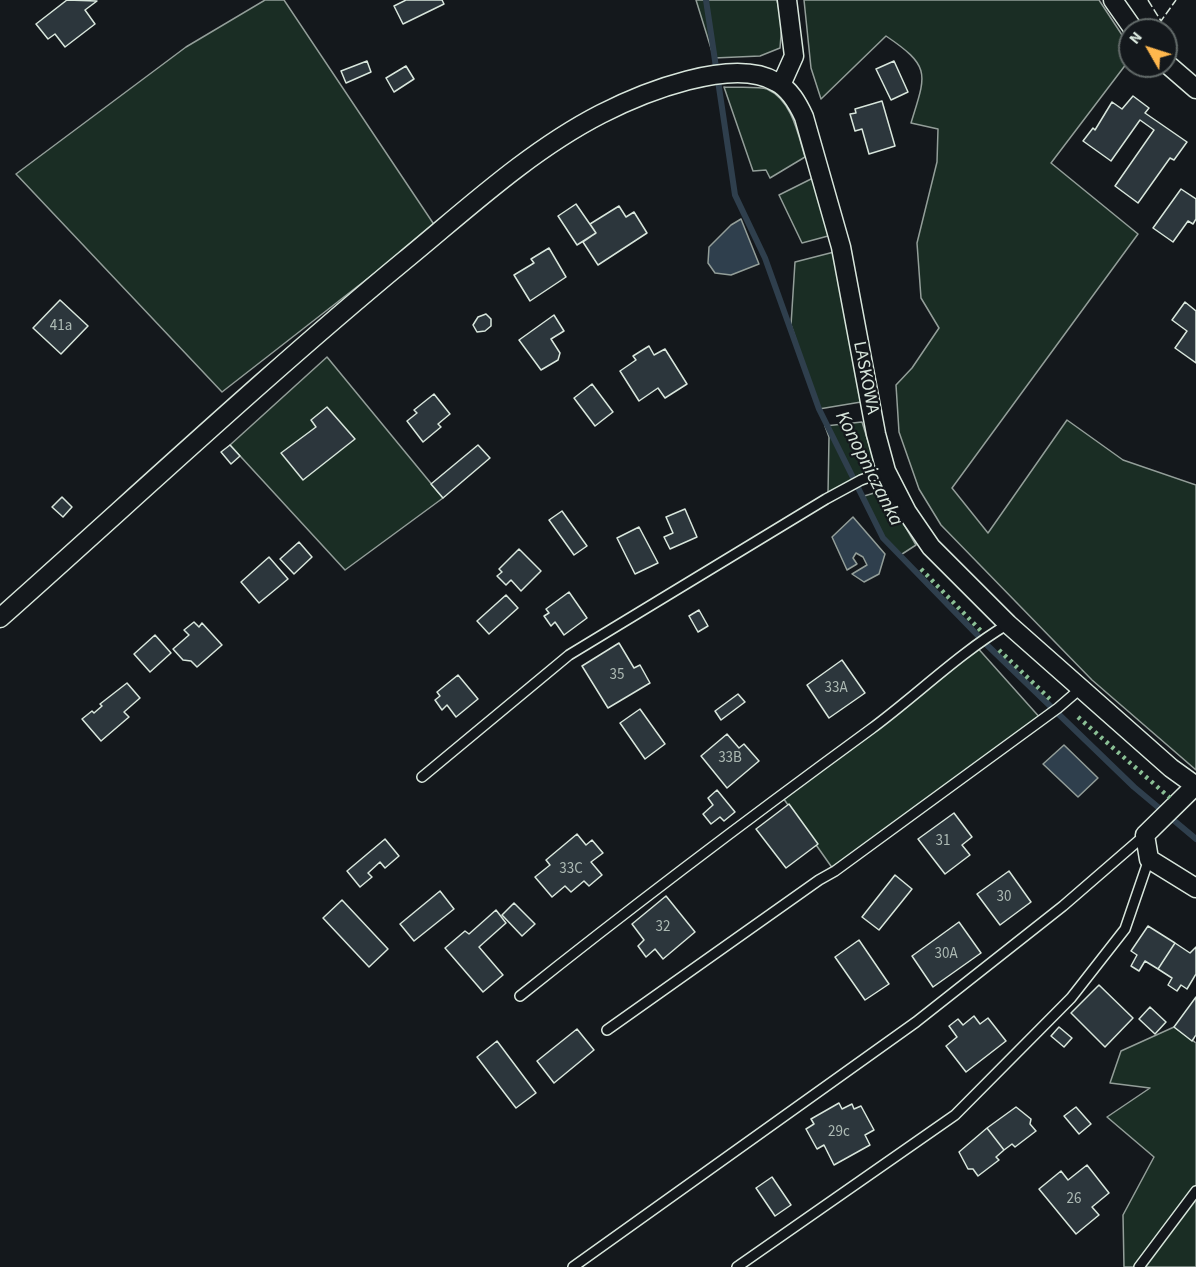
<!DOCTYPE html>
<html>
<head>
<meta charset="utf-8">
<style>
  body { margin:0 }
  #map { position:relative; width:1196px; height:1267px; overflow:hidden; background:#14181c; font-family:"Source Sans 3",sans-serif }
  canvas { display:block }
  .north { position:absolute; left:1118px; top:18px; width:60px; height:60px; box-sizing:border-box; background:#14181c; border:2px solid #626a69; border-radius:50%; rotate:309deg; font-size:16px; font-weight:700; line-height:24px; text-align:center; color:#d8e6dc }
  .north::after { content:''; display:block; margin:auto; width:21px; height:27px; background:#ffb74d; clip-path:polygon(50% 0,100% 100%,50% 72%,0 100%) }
</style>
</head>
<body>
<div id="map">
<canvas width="1196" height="1267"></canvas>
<div class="north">N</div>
</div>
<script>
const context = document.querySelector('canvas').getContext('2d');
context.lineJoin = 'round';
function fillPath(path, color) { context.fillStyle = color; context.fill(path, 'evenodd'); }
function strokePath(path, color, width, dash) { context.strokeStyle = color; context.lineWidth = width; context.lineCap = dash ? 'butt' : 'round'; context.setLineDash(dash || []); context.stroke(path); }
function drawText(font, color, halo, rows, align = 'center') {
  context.font = font + ' "Source Sans 3",sans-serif'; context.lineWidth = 4.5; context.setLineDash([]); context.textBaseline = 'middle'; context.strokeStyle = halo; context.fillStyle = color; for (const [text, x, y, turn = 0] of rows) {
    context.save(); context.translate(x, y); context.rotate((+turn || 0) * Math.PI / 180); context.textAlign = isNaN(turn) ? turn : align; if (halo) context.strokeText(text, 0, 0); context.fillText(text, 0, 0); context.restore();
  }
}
const green = new Path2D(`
  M265,0H284L435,226L222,392L16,174L186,47Z
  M696,0H777L782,23L780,48L760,56L714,58Z
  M804,0H1099L1130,47V59L1051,163L1138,234L952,488L988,533L1067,420L1123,460L1196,485V770L1092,680L941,525L919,489L899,432L896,385L912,368L939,328L921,298L917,243L937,162L938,129L911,123C926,74 932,67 886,36L821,99L811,68Z
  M724,87C734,88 759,86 767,89C792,100 798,134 805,157L770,178L766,170L753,171Z
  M815,177L828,236L802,243L779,195Z
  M834,252L861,402L819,409L791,325L795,262Z
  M327,357L443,498L345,570L230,445Z
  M862,422L879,476L828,494L829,437L825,426Z
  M884,490L916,545L899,556L883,538L861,497Z
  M975,645L1042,720L833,869L781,795Z
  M1174,1027L1196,1043V1267H1124L1123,1215L1154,1157L1107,1117L1150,1088L1110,1083L1121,1051Z`);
fillPath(green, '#1a2d24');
strokePath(green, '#939e99', 1.5);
const water = new Path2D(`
  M741,219L759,264L731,275L715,273L708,263L709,247L731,225Z
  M853,517L885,554L879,574L864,582L852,574L867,565L863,557L856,553L853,558L857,564L847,570L832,537Z
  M1064,745L1098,778L1078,797L1043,764Z`);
fillPath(water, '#2f3f4d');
strokePath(water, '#939e99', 1.5);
strokePath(new Path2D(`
  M706,0L735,195L765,258L819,409L883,538L987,645L1134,787L1196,839`), '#2f3f4d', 6);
const building = new Path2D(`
  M67,0L97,1L85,10L95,24L65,47L55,34L48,39L36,24Z
  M406,0H442L444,4L403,24L394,6Z
  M367,61L371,72L346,83L341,71Z
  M894,61L908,92L891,100L876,69Z
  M406,66L414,79L394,92L386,78Z
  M1133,96L1149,108L1145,113L1187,142L1174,160L1170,158L1138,203L1115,186L1154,130L1140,120L1111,161L1083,141L1093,128L1095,130L1112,102L1122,109Z
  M882,101L895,146L869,154L862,129L855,131L850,114L856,113L855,109Z
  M1181,189L1196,199V219L1193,224L1188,221L1173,242L1153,228Z
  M576,204L596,233L577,245L558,216Z
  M619,206L626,217L634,212L647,233L598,265L583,242L596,233L590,224Z
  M549,248L566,277L530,301L514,275L534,263L531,259Z
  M60,300L88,326L61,354L33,328Z
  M1185,302L1196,311V363L1175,348L1187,331L1172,320Z
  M486,314L491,319V326L485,331L477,332L473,325L478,317Z
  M554,315L564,331L551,339L560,353L558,360L541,370L519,340Z
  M649,346L654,355L665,349L687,384L665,398L658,388L639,401L620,371L636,360L633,356Z
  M592,384L613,412L595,426L574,398Z
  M434,394L450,414L438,424L441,427L423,442L407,421L417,413L414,410Z
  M327,407L355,439L303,480L281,453L316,427L311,420Z
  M230,445L240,456L231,464L221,452Z
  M478,445L490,458L443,498L431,484Z
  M62,497L72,507L63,517L52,507Z
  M685,509L697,537L670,549L664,537L673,533L666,517Z
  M562,511L587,546L574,555L549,520Z
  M639,527L658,563L635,574L617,538Z
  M299,542L312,557L294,574L280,559Z
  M519,549L541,571L521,591L511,580L506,585L497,576L502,572L499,569Z
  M269,557L288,579L259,603L241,582Z
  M569,592L587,618L564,635L555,622L551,626L544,616L549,613L546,609Z
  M506,595L518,608L489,634L477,621Z
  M699,610L708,626L698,632L689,616Z
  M194,622L199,627L202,623L222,645L197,667L191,661L183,660L173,649L189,635L184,630Z
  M155,635L171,653L150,672L134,654Z
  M619,643L634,668L640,665L650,683L608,708L582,666Z
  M842,660L865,693L829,718L807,685Z
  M458,675L478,699L456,717L447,705L442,710L435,700L440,696L437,692Z
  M127,683L140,698L124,712L129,717L101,741L82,719L92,711L94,713L102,706L100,704Z
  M738,694L745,702L721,720L715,711Z
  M640,709L665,744L645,759L620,723Z
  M727,734L739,748L744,744L759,761L727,788L701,756Z
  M717,790L735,812L724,821L720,817L711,824L703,814L713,805L708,798Z
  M789,804L818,844L786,868L756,829Z
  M954,813L972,837L962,845L970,855L945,874L918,839Z
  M577,834L586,845L592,840L603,853L591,862L602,875L589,886L584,881L571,892L565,886L552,897L535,877L550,865L546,860Z
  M385,839L399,856L385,868L380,862L368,873L372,877L360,887L347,871Z
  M1009,871L1031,902L1000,925L977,894Z
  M895,875L912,889L879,930L862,917Z
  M440,891L454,909L414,941L400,924Z
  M666,896L695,932L663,959L655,949L646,957L638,946L644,940L632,924Z
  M342,900L388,949L369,967L323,918Z
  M514,903L535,924L522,936L502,915Z
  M496,910L506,923L479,947L503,975L483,992L445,948L465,931L469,934Z
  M959,922L981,953L933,987L912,956Z
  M1148,926L1175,943L1158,969L1145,961L1139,971L1131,966L1137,955L1131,951Z
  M859,940L889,984L865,1000L835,957Z
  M1175,943L1190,953L1196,947V974L1187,989L1181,985L1177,991L1168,985L1172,978L1158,969Z
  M1099,985L1133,1018L1105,1047L1071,1013Z
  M1196,997V1035L1192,1041L1174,1027Z
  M1150,1007L1166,1022L1155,1034L1139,1019Z
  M974,1016L980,1024L988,1018L1006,1041L966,1072L946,1046L957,1037L949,1026L958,1019L963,1025Z
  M1059,1027L1072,1038L1064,1047L1051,1036Z
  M577,1029L594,1050L554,1083L537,1061Z
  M497,1041L536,1093L516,1108L477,1057Z
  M839,1103L842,1109L852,1104L854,1109L861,1106L874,1130L865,1135L870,1145L834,1165L824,1145L817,1149L806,1129L814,1124L811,1119Z
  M1016,1107L1031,1119L1030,1124L1036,1131L1015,1147L1012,1144L1004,1150L987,1128Z
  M1076,1107L1091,1124L1079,1134L1064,1116Z
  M987,1128L1004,1150L996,1157L999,1160L978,1176L973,1169H968L959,1152Z
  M1087,1165L1109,1193L1092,1207L1099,1215L1076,1234L1039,1189L1061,1171L1068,1180Z
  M772,1177L791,1205L775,1216L756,1188Z`);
fillPath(building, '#2c363c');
strokePath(building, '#d8e6dc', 1.5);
const service = new Path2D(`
  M422,777L569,655L826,499L861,480L886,471
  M520,996C635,904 752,816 871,729C917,695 958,654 1008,624
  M607,1030L819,880L835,871L1058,708L1080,689
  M573,1267L916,1022L1063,906L1145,835
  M737,1267L955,1115L1071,998L1125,929L1149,859
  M1139,1267L1196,1191`);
const minor = new Path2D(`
  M1113,0L1134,30
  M1166,63L1196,89
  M781,85L794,56L787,0
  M0,618C135,498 266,375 405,260C467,209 529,151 601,114C642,93 733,56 776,82C790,89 798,104 804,117L841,247L876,434L886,471L907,512L931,547L1008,624L1171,768L1196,786
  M1195,786L1145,835L1149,859L1196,888`);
strokePath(service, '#d8e6dc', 12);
strokePath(minor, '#d8e6dc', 21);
strokePath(service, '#14181c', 9);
strokePath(minor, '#14181c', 18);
strokePath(new Path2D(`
  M921,569L983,633
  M999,650L1051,700
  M1078,717L1170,798`), '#8ac095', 4.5, [3, 4.5]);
strokePath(new Path2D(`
  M1148,0L1161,21L1176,0`), '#d8e6dc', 1.5, [8, 3]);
drawText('15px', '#adbab4', null, [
  ["41a",61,327],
  ["35",617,676],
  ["33A",836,689],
  ["33B",730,759],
  ["31",943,842],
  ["33C",571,870],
  ["30",1004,898],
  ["32",663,928],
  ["30A",946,955],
  ["29c",839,1133],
  ["26",1074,1200]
]);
drawText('18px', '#d8e6dc', '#14181c', [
  ["LASKOWA",865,378,79]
]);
drawText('italic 20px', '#d8e6dc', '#14181c', [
  ["Konopniczanka",868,469,63]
]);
</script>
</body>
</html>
